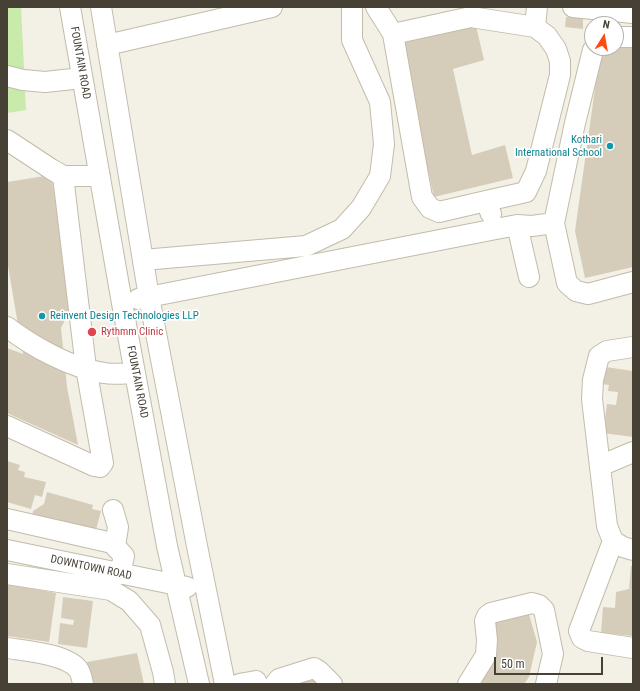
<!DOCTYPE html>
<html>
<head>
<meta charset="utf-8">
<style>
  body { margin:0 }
  #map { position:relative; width:640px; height:691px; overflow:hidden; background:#f3f0e5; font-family:"Roboto Condensed",sans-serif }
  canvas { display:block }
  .frame { position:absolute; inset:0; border:8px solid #464134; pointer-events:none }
  .north { position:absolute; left:584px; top:16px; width:40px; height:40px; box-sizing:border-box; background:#fff; border:1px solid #b5b3ae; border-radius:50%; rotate:11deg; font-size:11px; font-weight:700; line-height:16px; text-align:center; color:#464134 }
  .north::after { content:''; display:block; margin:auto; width:14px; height:18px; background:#ff4a10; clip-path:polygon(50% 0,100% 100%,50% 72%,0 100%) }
  .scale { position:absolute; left:494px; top:657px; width:109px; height:18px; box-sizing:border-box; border:2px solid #464134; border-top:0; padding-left:5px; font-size:12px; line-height:14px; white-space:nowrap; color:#464134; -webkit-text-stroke:3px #fff; paint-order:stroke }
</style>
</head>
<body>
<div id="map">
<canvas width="640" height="691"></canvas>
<div class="frame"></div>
<div class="north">N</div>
<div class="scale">50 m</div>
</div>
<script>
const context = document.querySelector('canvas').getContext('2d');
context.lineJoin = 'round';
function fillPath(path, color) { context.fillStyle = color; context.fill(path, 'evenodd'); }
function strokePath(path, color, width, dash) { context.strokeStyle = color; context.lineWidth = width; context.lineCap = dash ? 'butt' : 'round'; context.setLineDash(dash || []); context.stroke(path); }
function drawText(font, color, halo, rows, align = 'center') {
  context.font = font + ' "Roboto Condensed",sans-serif'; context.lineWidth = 3.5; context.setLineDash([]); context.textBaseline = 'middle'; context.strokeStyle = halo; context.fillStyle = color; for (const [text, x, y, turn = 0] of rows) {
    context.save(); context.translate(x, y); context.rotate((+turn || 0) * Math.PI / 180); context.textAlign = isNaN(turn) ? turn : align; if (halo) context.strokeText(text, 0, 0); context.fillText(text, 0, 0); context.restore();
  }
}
fillPath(new Path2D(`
  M7,7H21L26,110L7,113Z`), '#c8eaab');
fillPath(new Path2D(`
  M566,17L583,18V29L565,27Z
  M476,26L484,60L453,69L472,155L505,145L513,178L434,197L399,43Z
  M616,44L633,45V267L585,278L575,231L599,60L610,48H616Z
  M51,175L73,304L61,328L67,387L78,445L7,413V348L23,354L7,260V182Z
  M599,366L633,371L632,400H633V437L603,433L607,404L616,405L618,392L608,391L609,385L596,383Z
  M7,461L20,465L18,470L25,472L24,477L46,482L42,497L35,495L31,509L7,502Z
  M47,492L93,505L92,509L101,511L96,530L87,527L86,529L32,517L33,511L44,504Z
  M631,566H633V636L601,633L603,607L615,608L616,592L629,589Z
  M7,584L56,593L49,642L7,636Z
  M63,597L93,601L87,648L58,644L60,623L73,625L74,620L61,618Z
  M528,611L537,642L529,677L524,684H476L491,620Z
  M137,653L144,684H88L89,679L87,662Z
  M311,677L318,684H296Z`), '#d5cdba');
const minor = new Path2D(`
  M70,7L122,303L167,546L199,684
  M101,7L149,297L197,546L225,684
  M376,7L393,34L422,197L430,208L439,212L486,201L491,214
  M573,7L633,13
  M535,27L537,7
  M393,34L471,17L535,27L547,36L556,49L560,61V75L536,171L526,192L486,201
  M616,37H633
  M107,45L272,7
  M595,48L593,50L575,123L554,223L567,283L576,291L588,294L633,282
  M7,76L23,80L45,82L82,78
  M7,140L51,169L63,176H100
  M517,225L529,277
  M143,260L306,246L342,229L361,208L380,176L384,144L380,102L352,40V7
  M138,299L496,229L517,225L532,226L554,223
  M7,327C33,347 71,368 104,373C114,375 125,373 135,373
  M7,426L94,466L100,467L103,463L86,368L63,176
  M600,466L633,452
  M7,519L112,543L116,540L118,527L113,510
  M613,541L607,526L592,399L593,380L599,356L607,351L633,347
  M112,543L124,556L120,574
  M7,550L187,587
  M633,550L623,547L613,541L579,631L582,638L588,641L633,648
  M7,574L111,590L129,601L150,625L163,672L165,684
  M7,648C26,651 66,654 78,669C81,673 82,679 83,684
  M239,684L256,681L257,684
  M275,684L279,679L314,668L319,671L332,684
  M468,684L486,655L487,640L485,621L487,616L491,613L532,603L539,605L544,610L553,654L546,684`);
strokePath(minor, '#c2bcaa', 22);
strokePath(minor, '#fff', 20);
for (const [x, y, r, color] of [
  [610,146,4,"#0f9aa8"],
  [42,316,4,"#0f9aa8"],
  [92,332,5,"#e0444e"]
]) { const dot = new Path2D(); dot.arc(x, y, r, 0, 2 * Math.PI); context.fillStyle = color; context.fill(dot); strokePath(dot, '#fff', 1.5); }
drawText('11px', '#464134', '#fff', [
  ["FOUNTAIN ROAD",80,63,80],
  ["FOUNTAIN ROAD",137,382,79],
  ["DOWNTOWN ROAD",91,568,12]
]);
drawText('11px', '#0d838f', '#fff', [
  ["Kothari",602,140],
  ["International School",602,153],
  ["Reinvent Design Technologies LLP",50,316,"left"]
], 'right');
drawText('11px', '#be3a42', '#fff', [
  ["Rythmm Clinic",101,332]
], 'left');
</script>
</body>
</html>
